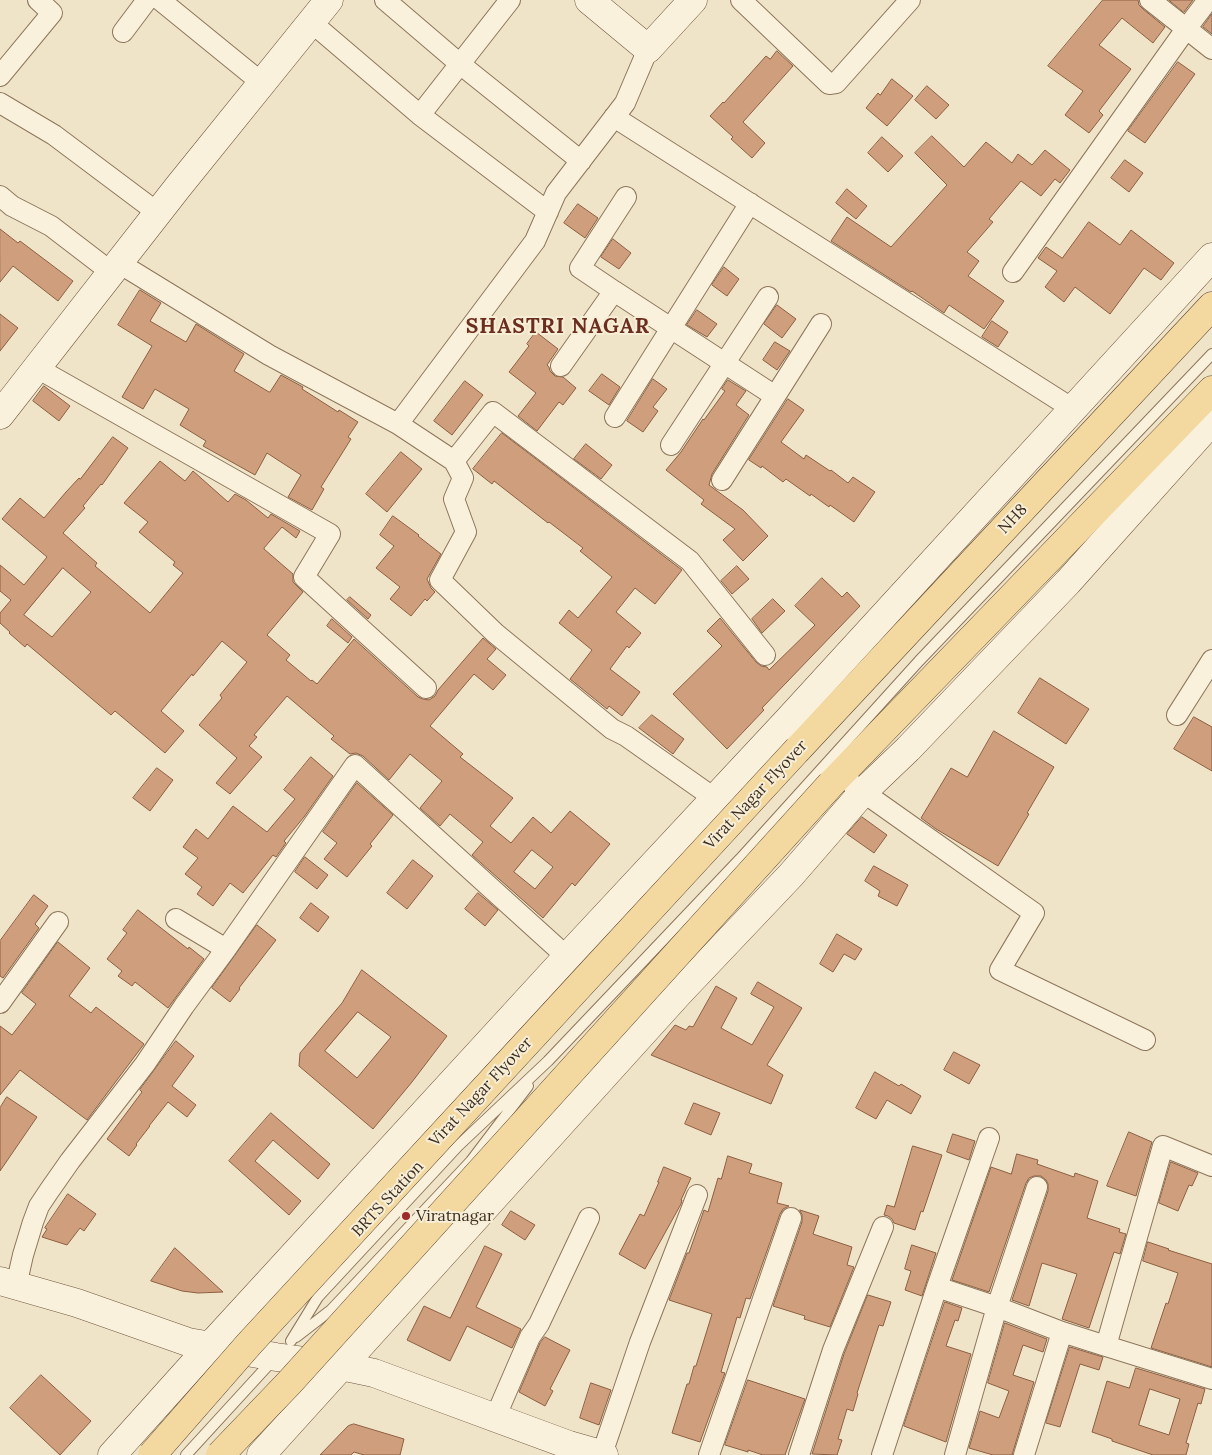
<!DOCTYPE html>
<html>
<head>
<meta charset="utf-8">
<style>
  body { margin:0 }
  canvas { display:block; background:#f0e4c8 }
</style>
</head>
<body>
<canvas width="1212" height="1455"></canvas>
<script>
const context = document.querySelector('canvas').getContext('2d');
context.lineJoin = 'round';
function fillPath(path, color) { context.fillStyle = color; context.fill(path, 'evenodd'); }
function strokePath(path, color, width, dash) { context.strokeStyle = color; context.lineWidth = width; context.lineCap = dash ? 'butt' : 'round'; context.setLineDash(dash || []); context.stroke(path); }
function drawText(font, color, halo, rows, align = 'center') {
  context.font = font + ' Lora,serif'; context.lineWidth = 4; context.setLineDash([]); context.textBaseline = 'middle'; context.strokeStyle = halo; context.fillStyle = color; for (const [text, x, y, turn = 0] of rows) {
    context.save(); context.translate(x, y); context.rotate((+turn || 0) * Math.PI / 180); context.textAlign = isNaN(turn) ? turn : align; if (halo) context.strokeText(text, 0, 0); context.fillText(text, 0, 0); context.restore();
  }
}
const building = new Path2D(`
  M1103,0H1138L1139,5L1143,9L1165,27L1153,43L1122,18L1099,45L1131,69L1099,111L1103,115L1089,133L1065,115L1083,91L1048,66Z
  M1169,0H1193L1184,12Z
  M1212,14V34L1203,27Z
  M777,51L793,66L743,122L765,143L752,158L731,139L733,137L710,116L723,102L724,103L766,56L770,59Z
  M1178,62L1195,74L1145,143L1128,131Z
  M892,79L913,96L887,126L866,108L878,93L880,95Z
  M927,86L949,105L936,119L915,100Z
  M932,136L964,167L986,142L1012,163L1018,154L1032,165L1045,150L1070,170L1060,183L1055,179L1041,196L1021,181L989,219L993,222L967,252L979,261L968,276L1004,301L984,329L949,305L944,313L912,291L911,292L831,241L847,217L891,247L947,185L915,153Z
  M882,137L903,156L888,172L868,153Z
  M1125,160L1143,173L1129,192L1111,178Z
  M847,189L867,206L856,219L836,203Z
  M578,204L598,218L585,238L564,223Z
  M1089,222L1120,245L1131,230L1174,263L1161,280L1144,268L1110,314L1075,287L1064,302L1045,287L1057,271L1038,258L1046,247L1062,258Z
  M0,229L18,243L20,241L73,281L58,301L13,266L0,282Z
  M613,239L631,253L619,269L601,257Z
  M724,267L739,279L727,296L712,285Z
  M140,290L161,303L150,321L186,342L196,324L244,354L234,371L269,392H270L281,375L303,387L302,389L338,412L339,410L358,422L348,437L351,439L321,487L324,489L312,510L288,497L301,475L267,453L255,475L203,446L206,441L180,425L189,409L155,389L143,409L122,397L152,346L118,325Z
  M777,305L796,319L782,338L764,324Z
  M697,310L717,324L707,337L687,325Z
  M0,314L18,328L0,351Z
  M992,321L1008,332L998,347L982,337Z
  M536,332L558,349L547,365L549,367L550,371L555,376L563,377L576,388L563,405L559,402L537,431L518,416L536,393L509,372L529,346L527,344Z
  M775,342L790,351L777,370L763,360Z
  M602,374L620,387L609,405L589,391Z
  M653,379L667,389L653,407L658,411L643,432L627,421Z
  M728,380L746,391L736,405L749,415L712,474L709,485L743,510L768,536L743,561L723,540L735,529L701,504L704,500L666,470L681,452L703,419L704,420L725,391L722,389Z
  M465,381L483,395L452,435L434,421Z
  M44,386L70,406L59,421L33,401Z
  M788,399L804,410L781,442L804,459L806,455L830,471L831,470L848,483L853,477L875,492L854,522L830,505L829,507L811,494L810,496L786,479L783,482L762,466L761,468L749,460Z
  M502,433L682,570L655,604L635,588L616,612L641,633L629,648L627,646L610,669L640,692L622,716L609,706L607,709L570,679L592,650L559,623L569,610L578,618L612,577L580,551L583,548L549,522L548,523L494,481L492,484L473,469Z
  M113,437L128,448L102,485L101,484L83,506L85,508L63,533L97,563L95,566L150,613L183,573L173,565L175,562L139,532L148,522L124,503L160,461L185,481L193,471L228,502L235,494L246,500L268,518L271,514L300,531L296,538L282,527L264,548V549L293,574V582L303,592L267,635L290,655L286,660L311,681L312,680L317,684L354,639L418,697L423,699L429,700L435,696L438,690L483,638L496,649L487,659L506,675L493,690L474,674L430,726L463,754L460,757L513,798L490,826L511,843L533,817L551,833L570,811L610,844L575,886L572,883L543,918L472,855L483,842L450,814L440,826L420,808L442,781L410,754L389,780L363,756L356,753L350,754L331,739L334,736L287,696L254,735L257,737L249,746L262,757L230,794L216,783L237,758L199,725L222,698L220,695L247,662L222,641L193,676L192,674L161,711L184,731L165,753L115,711L111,715L27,644L25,647L9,633L10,632L0,623V613L11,600L0,591V565L24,585L47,557L2,519L20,498L44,518L66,492L79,478L80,479ZM63,568L91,592L52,637L24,615ZM532,850L553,867L535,889L514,872Z
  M586,444L612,465L601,479L574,459Z
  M401,452L422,469L387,512L366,494Z
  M393,516L419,535L418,536L441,554L427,579L431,588L435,592L427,601L425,599L411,616L390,599L400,587L376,568L394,546L380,535Z
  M737,566L749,579L732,594L721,581Z
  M822,578L842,597L847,592L860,606L762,708L764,710L727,749L673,694L722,646L707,631L720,618L756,662L761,666L767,667L769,670L815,625L795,606Z
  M350,597L371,615L368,619L347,600Z
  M773,599L785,611L762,633L752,619Z
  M332,619L352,637L348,643L327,626Z
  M1040,678L1089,709L1066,744L1018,713Z
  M652,715L684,739L673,754L639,728Z
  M1194,717L1212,727V771L1174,749Z
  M994,731L1054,767L1027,813L1029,814L998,866L936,829L921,818L951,768L967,777Z
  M311,757L333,776L304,817L284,841L286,843L276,857L273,855L243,893L230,883L213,906L197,894L202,887L185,874L198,858L183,847L196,829L208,839L233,806L267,832L295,799L284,790Z
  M157,768L173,780L150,811L133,798Z
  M357,783L393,815L370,844L372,846L347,877L324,859L337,843L323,832Z
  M862,817L887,835L874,853L847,834Z
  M305,857L328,875L317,889L295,872Z
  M413,860L433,876L407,909L387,893Z
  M874,866L908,885L897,906L878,896L880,891L865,881Z
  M478,893L498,910L485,926L465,909Z
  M34,895L48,906L35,924L39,928L3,978L0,976V941Z
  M311,903L329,917L318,932L300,918Z
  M138,910L188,949L189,947L204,959L168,1008L135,982L132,986L118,976L122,971L107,959L127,933L123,930Z
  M257,925L276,940L239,988L240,989L230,1002L212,988Z
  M837,934L862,949L855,960L844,954L833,972L820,964Z
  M58,942L90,968L69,996L91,1013L96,1007L144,1044L87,1120L20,1070L0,1095V1026L12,1035L36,1004L22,993Z
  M362,970L447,1036L412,1082L373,1129L299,1066L300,1053L342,1003ZM358,1012L391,1037L357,1078L325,1051Z
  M758,982L802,1008L767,1065L783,1075L771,1104L651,1055L675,1025L686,1030L689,1026L693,1027L716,986L737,998L721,1028L752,1045L774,1007L751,994Z
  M176,1041L194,1056L172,1086L196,1105L187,1117L168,1102L149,1126H150L136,1144L137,1145L129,1156L107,1139L142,1092L140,1090Z
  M954,1052L980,1065L969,1084L944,1070Z
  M875,1072L899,1086L901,1084L921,1096L911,1114L887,1100L876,1119L856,1108Z
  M7,1097L37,1117L0,1171V1108Z
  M694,1103L720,1113L711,1135L685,1124Z
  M271,1113L330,1164L318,1179L273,1140L255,1161L301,1201L289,1215L229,1161Z
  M1129,1132L1152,1142L1136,1196L1107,1186Z
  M953,1134L975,1141L969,1160L947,1152Z
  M913,1146L942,1155L923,1212L921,1211L915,1230L894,1223L892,1219L888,1216L884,1215L887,1205L894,1207Z
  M1017,1154L1038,1160L1037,1164L1074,1177L1075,1173L1098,1181L1087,1218L1120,1229L1119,1232L1126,1234L1120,1254L1114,1252L1089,1328L1062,1319L1077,1274L1042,1263L1029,1306L1012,1300L1048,1191V1184L1046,1180L1041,1176H1034L1029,1178L1026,1183L989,1292L952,1280L991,1167L1011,1174Z
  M728,1156L752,1164L749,1173L782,1183L777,1203L789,1206L783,1209L780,1214L750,1299L746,1298L740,1318L737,1317L721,1372L725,1373L700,1442L672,1433L687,1384H689L694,1366H696L712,1314L669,1300L687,1253H689L704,1210L708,1212L718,1178L721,1179Z
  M1171,1162L1198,1173L1192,1186L1189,1185L1178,1211L1159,1203Z
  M664,1167L691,1178L681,1200H682L681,1204L645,1269L619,1254L640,1214L644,1216L659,1182H658Z
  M68,1194L96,1214L84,1231L80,1228L67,1245L42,1237L47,1229L45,1228Z
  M800,1210L819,1216L813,1234L852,1247L847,1265L854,1267L830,1327L804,1319L805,1316L773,1306L802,1222V1215Z
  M511,1211L535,1225L525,1240L502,1225Z
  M1148,1242L1169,1249L1168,1250L1212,1264V1367L1151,1348L1166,1303L1168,1304L1178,1273L1143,1261Z
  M912,1245L936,1253L922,1296L905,1290L911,1271L905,1269Z
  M485,1246L502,1254L476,1307L521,1329L512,1348L467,1326L450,1361L407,1340L424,1306L450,1318Z
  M175,1248L223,1292L198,1293L182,1291L151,1281Z
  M868,1295L891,1302L883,1326L879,1325L857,1393L858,1394L853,1411L847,1409L838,1439L842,1440L837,1455L812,1454L844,1354Z
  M945,1302L962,1308L958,1321L955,1320L946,1346L971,1354L946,1442L904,1426Z
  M1005,1323L1047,1339L1043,1352L1023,1345L1013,1375L1034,1382L1012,1455H993L969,1448L980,1411L999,1418L1009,1391L988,1383Z
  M545,1337L570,1350L550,1389L553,1391L545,1406L519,1392L540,1343Z
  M1070,1347L1103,1357L1099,1370L1080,1364L1060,1427L1046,1423Z
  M1136,1368L1205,1389L1201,1404L1198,1403L1186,1443L1189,1444L1186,1455H1153L1112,1441V1439L1092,1432L1107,1381L1129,1388ZM1150,1389L1180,1399L1169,1435L1139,1425Z
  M41,1375L91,1421L60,1455L10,1408Z
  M748,1380L805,1399L785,1455H763L748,1450V1452L725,1445Z
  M591,1383L611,1390L599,1425L580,1418Z
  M354,1424L404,1439L400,1455H364L354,1452L351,1455H320L348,1426Z`);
fillPath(building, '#cf9f7d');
strokePath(building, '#8d5f41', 1);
const lane = new Path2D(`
  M296,1337L331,1310L471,1161L528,1086
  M291,1341L318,1297L458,1146L548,1061L740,859L919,661L1212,354
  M186,1455L273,1360`);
const street = new Path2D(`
  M160,0L262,83
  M385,0L460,64L581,161
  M741,0L829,84L836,83L910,0
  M1150,0L1212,49
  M311,22L420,115L548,212
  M123,32L147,0
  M0,76L52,13L38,0
  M0,103L54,135L158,213
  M420,115L510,0
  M614,117L1073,409
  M0,196L12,206L51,226L111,272
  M119,263L269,355L398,424L535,241L556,193L625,103L648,49
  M1013,272L1186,29L1208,0
  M614,291L775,396
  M561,366L614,291L580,268L626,197
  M37,368L330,534L304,577L426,688
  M615,417L750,203
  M398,424L454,461L493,412L690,561L765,655
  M671,445L768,297
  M454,461L463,478L454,499L466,532L440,580L495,633L612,729L626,736L714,798
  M722,480L821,324
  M1177,715L1212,660
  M852,784L863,792L1034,913L1000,970L1145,1040
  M226,949L355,765L567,957
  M0,1003L58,922
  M1212,1166L1163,1146L1106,1346L1212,1379
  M16,1286L23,1255L33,1222L39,1206L49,1191L70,1161L145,1064L184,1006L226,949L176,919
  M937,1287L997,1307L1037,1187
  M495,1418L530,1337L539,1324L589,1218
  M602,1454L640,1342L697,1195
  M709,1455L791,1218
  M799,1455L833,1350L883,1227
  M882,1455L937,1287L989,1138
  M955,1455L997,1307L1062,1332L1106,1346
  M1024,1455L1062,1332`);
const secondary = new Path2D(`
  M589,0L648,49L693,0
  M0,415L178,187L329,0
  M0,1281L77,1303L188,1342L276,1357L341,1366L374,1373L569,1445L604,1455
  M112,1455L210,1346L567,957L789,719L1212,257
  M261,1455L679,993L791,875L863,792L908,749L1068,582L1212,421`);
const primary = new Path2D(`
  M798,749L1212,306
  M831,784L1212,390`);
strokePath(lane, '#8d765c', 12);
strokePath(street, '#8d765c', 22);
strokePath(secondary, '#6f573f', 29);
strokePath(primary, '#5b4430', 29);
strokePath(lane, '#faf1dc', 10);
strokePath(street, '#faf1dc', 20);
strokePath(secondary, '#faf1dc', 28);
strokePath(primary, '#f3d9a0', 28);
const primaryBridge = new Path2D(`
  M152,1455L249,1344L798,749
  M220,1455L289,1383L831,784`);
strokePath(primaryBridge, '#5b4430', 29, []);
strokePath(primaryBridge, '#f3d9a0', 28);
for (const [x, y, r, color] of [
  [406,1216,5,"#9e2a2b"]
]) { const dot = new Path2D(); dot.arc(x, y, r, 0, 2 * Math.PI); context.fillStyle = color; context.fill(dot); strokePath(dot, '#f7eed8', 2); }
drawText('16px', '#3d2e20', '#f7eed8', [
  ["NH8",1013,519,-47],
  ["Virat Nagar Flyover",756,795,-47],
  ["Virat Nagar Flyover",481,1092,-47],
  ["BRTS Station",388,1199,-47]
]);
drawText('16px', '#3d2e20', '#f7eed8', [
  ["Viratnagar",416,1216]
], 'left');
context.letterSpacing = '1px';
drawText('bold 21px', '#6b2e1e', '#f7eed8', [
  ["SHASTRI NAGAR",558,327]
]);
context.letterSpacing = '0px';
</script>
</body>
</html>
